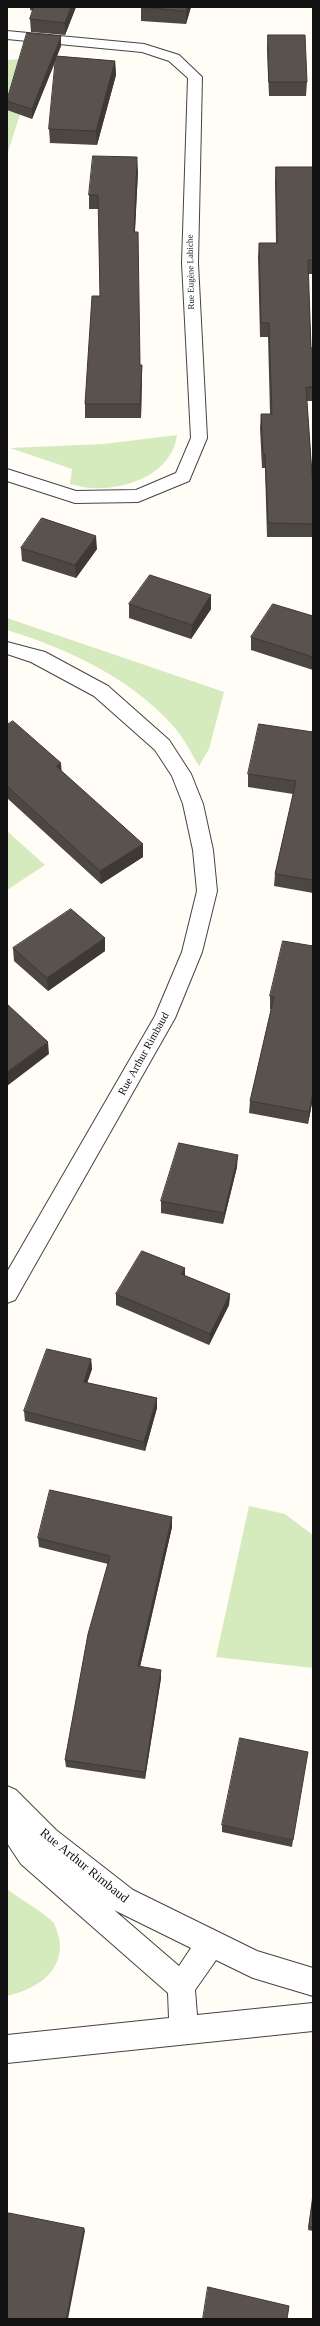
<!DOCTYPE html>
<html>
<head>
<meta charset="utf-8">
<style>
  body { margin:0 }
  #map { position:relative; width:320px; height:2326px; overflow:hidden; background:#fffdf5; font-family:"Times New Roman",serif }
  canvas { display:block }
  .frame { position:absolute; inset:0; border:8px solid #111; pointer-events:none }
</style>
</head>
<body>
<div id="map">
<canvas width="320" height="2326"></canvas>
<div class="frame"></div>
</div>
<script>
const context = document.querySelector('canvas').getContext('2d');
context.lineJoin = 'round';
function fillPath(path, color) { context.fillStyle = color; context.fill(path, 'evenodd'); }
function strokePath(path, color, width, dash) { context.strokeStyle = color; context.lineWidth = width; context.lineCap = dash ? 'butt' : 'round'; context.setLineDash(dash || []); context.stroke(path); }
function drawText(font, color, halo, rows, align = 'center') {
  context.font = font + ' "Times New Roman",serif'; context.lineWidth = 4; context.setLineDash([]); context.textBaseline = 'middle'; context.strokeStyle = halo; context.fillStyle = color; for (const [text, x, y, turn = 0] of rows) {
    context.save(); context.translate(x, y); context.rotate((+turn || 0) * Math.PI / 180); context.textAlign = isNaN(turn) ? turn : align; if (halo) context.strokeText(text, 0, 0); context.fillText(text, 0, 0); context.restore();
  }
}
fillPath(new Path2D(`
  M23,59L33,74L7,155V60Z
  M177,435C172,474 127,490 91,488C84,488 77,485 70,484L72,469L10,448L104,444Z
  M7,618L224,692L209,749L199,766C191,753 184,738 174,727C131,678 68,649 7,630Z
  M7,831L45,865L7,890Z
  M249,1506L285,1514L313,1535V1668L216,1657Z
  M7,1889C21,1900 39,1909 52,1921C56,1925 59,1937 60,1943C61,1975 35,1989 7,1996Z`), '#d5ebbd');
const minor = new Path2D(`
  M7,31L144,44L179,55L202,77L198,263L207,438L189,481L138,502L75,503L7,481V469L76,491L136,490L176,473L191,438L182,263L188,78L169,61L142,52L7,39Z
  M7,642L45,652L108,686L169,740L191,774L203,804L213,850L217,891L202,952L175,1018L15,1300L7,1303V1272L155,1016L182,952L197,891L193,850L183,804L172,776L155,750L94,696L31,662L7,654Z
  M7,1786L16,1790L56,1830L133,1890L257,1951L313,1968V1996L253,1978L216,1960L195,1990L197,2015L313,2003V2031L7,2063V2035L169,2018L168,1993L21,1864L7,1843ZM114,1910L191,1948L179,1966Z`);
strokePath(minor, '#444', 2);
fillPath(minor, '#fff');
fillPath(new Path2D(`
  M30,7H76L65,35L31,32L30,19L33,11L30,10Z
  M141,7H191L186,24L141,21Z
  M268,35L307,82L306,96H269L267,48Z
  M61,46L57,56L115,61L116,75L97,145L50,143L49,129L56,60L32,119L7,110V99Z
  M276,167H313V274H308L311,348H313V401H307L313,489V537H267L265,468H262L260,428L261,414H270L268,337H260L258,257L259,243H276L275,181Z
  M138,171L135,232L140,365H142L141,418H85V404L100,296L99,209H89V195Z
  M21,548L97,549L76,578L22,561Z
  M211,595V609L191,639L129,618V604Z
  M313,616V670L251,650V637Z
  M7,725L61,771L143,857L101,884L7,798Z
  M313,732V893L274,886L275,874L293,794L248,787V774Z
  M105,938V951L48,991L14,961L13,948Z
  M313,946V1098L308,1124L249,1113L250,1101L271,1009H270V996Z
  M237,1167L223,1224L161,1213V1201Z
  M185,1276L230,1294L229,1305L209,1345L116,1305V1294Z
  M91,1359L92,1369L87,1383L157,1398V1408L145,1451L25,1421L24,1411Z
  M172,1517V1527L140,1667L161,1678L145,1779L66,1767L65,1760L108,1564L39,1547L38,1538Z
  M222,1825L293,1840L292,1847L222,1832Z
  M313,2190V2231L308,2230Z`), '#4d4742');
fillPath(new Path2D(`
  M71,7H76L65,35V23Z
  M187,7H191L186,24V11Z
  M61,36V46L32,119V109Z
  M115,61L116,75L97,145L96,131Z
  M137,157L138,171L134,246V232Z
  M142,365V379L141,418L140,404Z
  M96,536L97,549L76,578L75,565Z
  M211,595V609L191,639L192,625Z
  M61,763L62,776L56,766Z
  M143,844V857L101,884L100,871Z
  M105,938V951L48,991L47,978Z
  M48,1042L49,1054L7,1086V1072Z
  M313,1093V1098L308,1124L309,1112Z
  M238,1155L237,1167L223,1224L224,1213Z
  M185,1268V1279L181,1274Z
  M230,1294L229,1305L209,1345L210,1334Z
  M91,1359L92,1369L84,1392V1382Z
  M157,1398V1408L145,1451L144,1442Z
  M172,1517V1527L138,1675V1666Z
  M161,1670V1678L145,1779V1772Z
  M84,2228L85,2231L68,2319H66Z`), '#3f3936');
const building = new Path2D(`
  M34,7H71L65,23L30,19Z
  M141,7H187L186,11Z
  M27,33L61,36L32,109L7,101Z
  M268,35H305L307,82H269Z
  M56,56L115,61L96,131L49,129Z
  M93,156L137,157L134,232H138L140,365H142L140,404H85L92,296H100L98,195H89Z
  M276,167H313V260H308L311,348H313V387H306L313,489V524L268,523L265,454H263L261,414H272L269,323H261L259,243H277Z
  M42,518L96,536L75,565L21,548Z
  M150,575L211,595L192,625L129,604Z
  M273,604L313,616V657L251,637Z
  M13,721L61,763L56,766L143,844L100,871L7,786V725Z
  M259,724L313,732V880L275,874L296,781L248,774Z
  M71,909L105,938L47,978L13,948Z
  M283,941L313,946V1093L309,1112L250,1101L274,997L270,996Z
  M8,1005L48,1042L7,1072V1006Z
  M179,1143L238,1155L224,1213L161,1201Z
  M142,1251L185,1268L181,1274L230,1294L210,1334L116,1294Z
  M47,1349L91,1359L84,1382L157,1398L144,1442L24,1411Z
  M50,1490L172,1517L138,1666L161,1670L145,1772L65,1760L88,1634L110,1556L38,1538Z
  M240,1738L308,1752L293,1840L222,1825Z
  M313,2199V2227H309Z
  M9,2213L84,2228L66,2319H7V2223Z
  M208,2287L289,2306L287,2319H203Z`);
fillPath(building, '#5a524d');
strokePath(building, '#3f3936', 1);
drawText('9px', '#111', '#fff', [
  ["Rue Eugène Labiche",191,272,-91]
]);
drawText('11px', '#111', '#fff', [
  ["Rue Arthur Rimbaud",144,1054,-61]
]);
drawText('13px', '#111', '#fff', [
  ["Rue Arthur Rimbaud",84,1866,39]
]);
</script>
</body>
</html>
